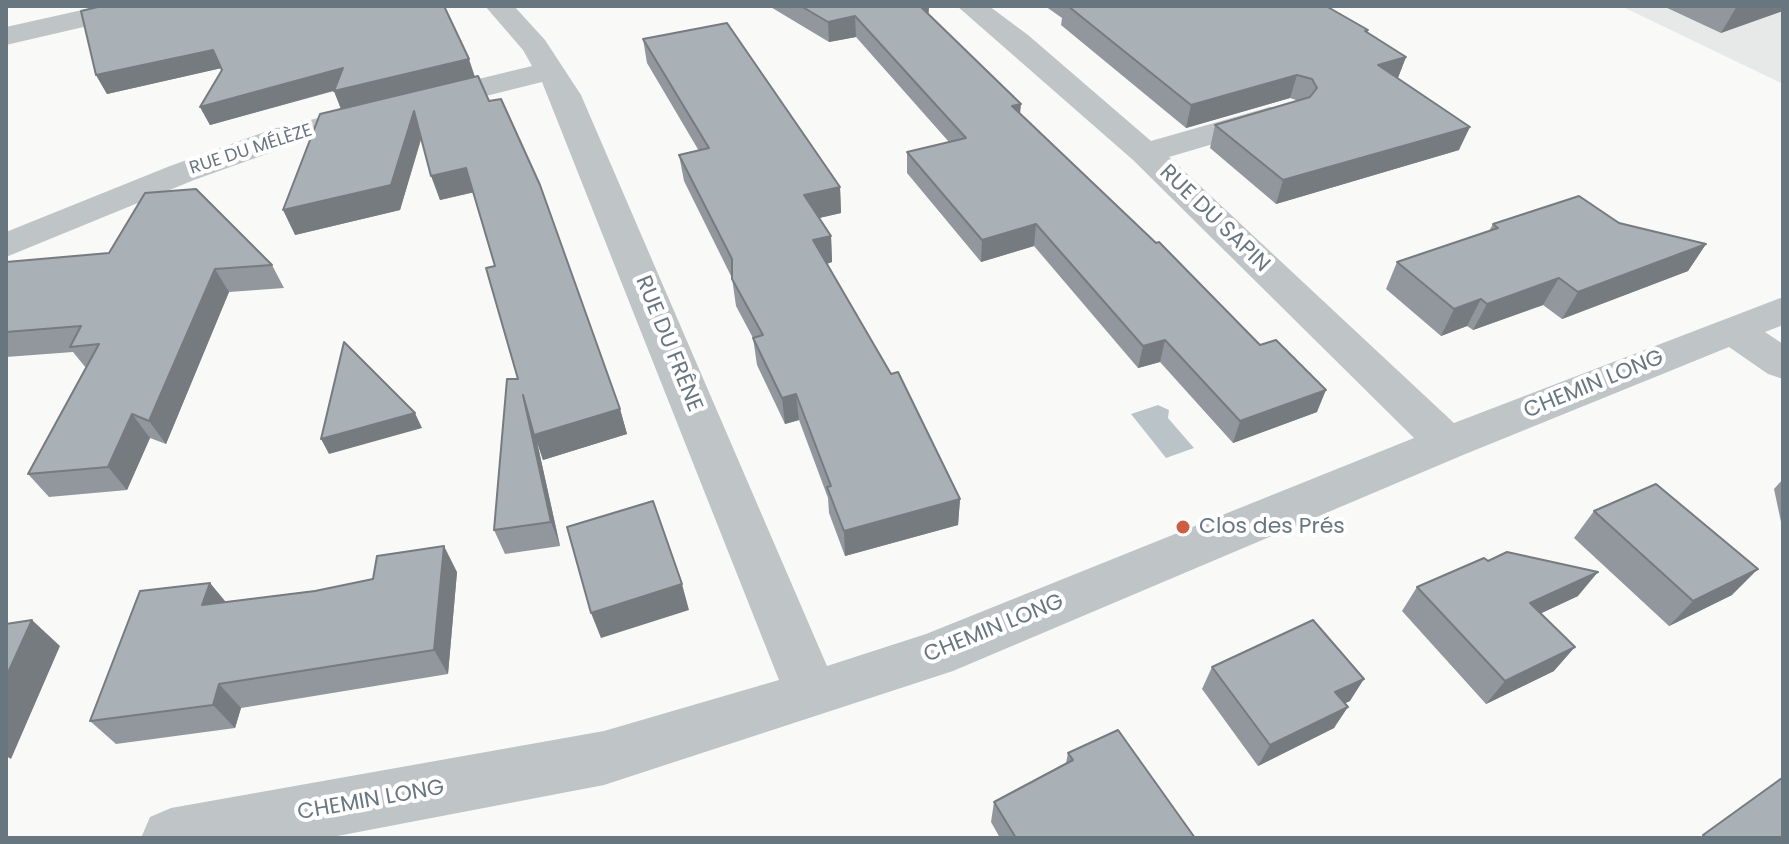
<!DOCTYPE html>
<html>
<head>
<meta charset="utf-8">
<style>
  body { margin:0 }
  #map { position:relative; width:1789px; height:844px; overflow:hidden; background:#f9f9f8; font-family:Poppins,sans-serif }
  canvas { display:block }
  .frame { position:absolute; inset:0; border:8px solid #67767f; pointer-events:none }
</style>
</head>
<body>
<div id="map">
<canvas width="1789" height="844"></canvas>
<div class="frame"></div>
</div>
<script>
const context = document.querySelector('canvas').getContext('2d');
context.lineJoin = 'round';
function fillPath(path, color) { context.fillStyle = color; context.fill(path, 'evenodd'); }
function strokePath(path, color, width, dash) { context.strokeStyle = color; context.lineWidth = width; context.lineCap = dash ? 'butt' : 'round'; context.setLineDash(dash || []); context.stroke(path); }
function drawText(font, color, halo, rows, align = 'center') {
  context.font = font + ' Poppins,sans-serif'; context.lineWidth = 8; context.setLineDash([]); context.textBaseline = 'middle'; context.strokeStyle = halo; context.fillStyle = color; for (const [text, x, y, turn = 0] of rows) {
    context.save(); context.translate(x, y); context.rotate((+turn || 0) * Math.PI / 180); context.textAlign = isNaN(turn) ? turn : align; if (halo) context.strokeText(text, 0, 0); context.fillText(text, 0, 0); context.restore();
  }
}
fillPath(new Path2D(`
  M1621,6H1783V84Z`), '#e7e8e8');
fillPath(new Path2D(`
  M1158,405L1169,410L1168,418L1194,448L1166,458L1131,414Z`), '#bac4c8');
fillPath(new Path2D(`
  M100,6H152L148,12L6,45V27Z
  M485,6H514L545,40L581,95L827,666L926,634L1414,438L1133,160L957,6H989L1028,35L1151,141L1270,107L1281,110L1286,117L1281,124L1169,157L1454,423L1783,297V325L1765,332L1783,344V379L1768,374L1729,347L1463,455L953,671L604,785L327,838H141L150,817L171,808L604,731L779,680L542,82L297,143L194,180L6,257V232L170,166L273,129L532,66L523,50Z`), '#bfc4c7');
fillPath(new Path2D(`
  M769,6H929L928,14L1020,114L1317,412L1233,443L1160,362L1138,368L1034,246L981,262L907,173V152L949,142L856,37L829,42Z
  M1045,6H1326L1368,30L1367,33L1406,57L1398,78L1459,150L1276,204L1210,148L1215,125L1299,101L1290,98L1186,128L1061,25L1062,18Z
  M1663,6H1783L1721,33Z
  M81,11L475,76L620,409L627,434L543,460L537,442L560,546L505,554L494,530L518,379L495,266L474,192L440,200L421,140L400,210L295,235L341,109L334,91L210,125L200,107L222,70L221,68L107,94L96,75Z
  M643,39L840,187L841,213L819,218L831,236L832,262L827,264L960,499L958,525L845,556L829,513L828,498L799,420L785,424L757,365L753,338L736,306L732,278L684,181L679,155L699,151L647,63Z
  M1619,223L1706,244L1688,271L1562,319L1543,305L1473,330L1467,326L1441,336L1386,289L1397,262L1489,231L1493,224Z
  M6,262L272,265L284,288L229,292L166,444L150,438L127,490L49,497L28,474L86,368L73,352L6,357Z
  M1783,479V524L1781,522L1774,489Z
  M1594,511L1732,595L1669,626L1574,538Z
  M1488,561L1578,596L1541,613L1554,671L1486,704L1402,611L1417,587Z
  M457,572L448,674L241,708L235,728L116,744L90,721L210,583L226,602Z
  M1212,667L1350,701L1345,703L1334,728L1258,766L1202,689Z
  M1068,753L1195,838H1000L991,822L994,802L1066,763Z`), '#91979d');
fillPath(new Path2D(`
  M918,6H929L928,23Z
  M1737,6H1783V11L1721,33Z
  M855,16L856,37L829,42L828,22Z
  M213,50L222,68L107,94L96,75Z
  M1406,57L1397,80L1378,65Z
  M469,59L475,77L341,109L334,91Z
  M343,68L350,86L210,125L200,107Z
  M1297,75L1290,98L1186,128L1191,105Z
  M1021,104L1019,125L1012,106Z
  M414,111L422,135L400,210L295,235L283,210Z
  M1470,127L1459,150L1276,204L1283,180Z
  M466,168L475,192L440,200L431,176Z
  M840,187L841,213L806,221L804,195Z
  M1036,224L1034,246L981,262L982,240Z
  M831,236L832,262L815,267L813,240Z
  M1706,244L1688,271L1562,319L1578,292Z
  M215,269L229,292L166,444L149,421Z
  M1559,278L1543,305L1473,330L1487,304Z
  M1481,299L1467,326L1441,336L1454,309Z
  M1165,340L1160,362L1138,368L1143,346Z
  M1326,390L1317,412L1233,443L1240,421Z
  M796,394L799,420L785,424L782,398Z
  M523,395L620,409L627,434L543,460L537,442L560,546L551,522Z
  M415,413L422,428L329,454L321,439Z
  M132,414L150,438L127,490L108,467Z
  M960,499L958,525L845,556L844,531Z
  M444,546L457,572L448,674L434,650Z
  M1758,569L1732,595L1669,626L1693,601Z
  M1598,572L1578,596L1512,627L1530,603Z
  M210,583L230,608L202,605Z
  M682,584L689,610L601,638L591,613Z
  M32,620L60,646L11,759L6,756V677Z
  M1575,647L1554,671L1486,704L1505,681Z
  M1364,679L1350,701L1322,714L1335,692Z
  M219,684L241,708L235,728L213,705Z
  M1348,707L1334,728L1258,766L1270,745Z`), '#767b7f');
const building = new Path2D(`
  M102,6H444L469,59L334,91L343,68L200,107L222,70L213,50L96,75L81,11Z
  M801,6H920L1021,104L1012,106L1156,243L1159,242L1260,345L1276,340L1326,390L1240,421L1165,340L1143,346L1036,224L982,240L907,152L966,138L855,16L828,22Z
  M1068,6H1326L1368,30L1365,31L1406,57L1378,65L1470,127L1283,180L1215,125L1310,97L1317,88L1312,79L1297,75L1191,105Z
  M727,23L840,187L804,195L831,236L813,240L891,374L898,372L960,499L844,531L827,487L831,486L796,394L782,398L753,338L763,335L732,279V259L679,155L709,148L643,39Z
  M478,76L489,101L501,99L540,185L620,409L534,435L523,395L551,522L494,530L507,379H518L486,268L495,266L466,168L431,176L414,111L391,185L283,210L320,114Z
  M196,189L272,265L215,269L149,421L132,414L108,467L28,474L99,344L70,347L81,326L6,332V262L109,253L145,193Z
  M1579,196L1619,223L1706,244L1578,292L1559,278L1487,304L1481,299L1454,309L1397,262L1498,228L1493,224Z
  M344,342L415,413L321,439Z
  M1656,484L1758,569L1693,601L1594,511Z
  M653,501L682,584L591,613L567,527Z
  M444,546L434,650L219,684L213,705L90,721L140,591L210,583L202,605L315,591L373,579L377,556Z
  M1507,552L1598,572L1530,603L1575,647L1505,681L1417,587L1484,558L1488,561Z
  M32,620L6,677V624Z
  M1313,620L1364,679L1335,692L1348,707L1270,745L1212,667Z
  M1118,730L1195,838H1016L994,802L1073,760L1068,753Z
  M1782,778L1783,838H1706L1703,835Z`);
fillPath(building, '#a9b0b6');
strokePath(building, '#767b7f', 2);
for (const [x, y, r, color] of [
  [1183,527,8,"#ce5e43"]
]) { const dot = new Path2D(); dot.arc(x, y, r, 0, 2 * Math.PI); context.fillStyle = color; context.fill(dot); strokePath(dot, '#fff', 3); }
drawText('18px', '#67767f', '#fff', [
  ["RUE DU MÉLÈZE",251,150,-18]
]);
drawText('22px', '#67767f', '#fff', [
  ["RUE DU SAPIN",1214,219,44],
  ["RUE DU FRÊNE",668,344,68],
  ["CHEMIN LONG",1594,385,-22],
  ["CHEMIN LONG",994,629,-22],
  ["CHEMIN LONG",371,801,-10]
]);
drawText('22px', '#67767f', '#fff', [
  ["Clos des Prés",1199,527]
], 'left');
</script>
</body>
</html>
